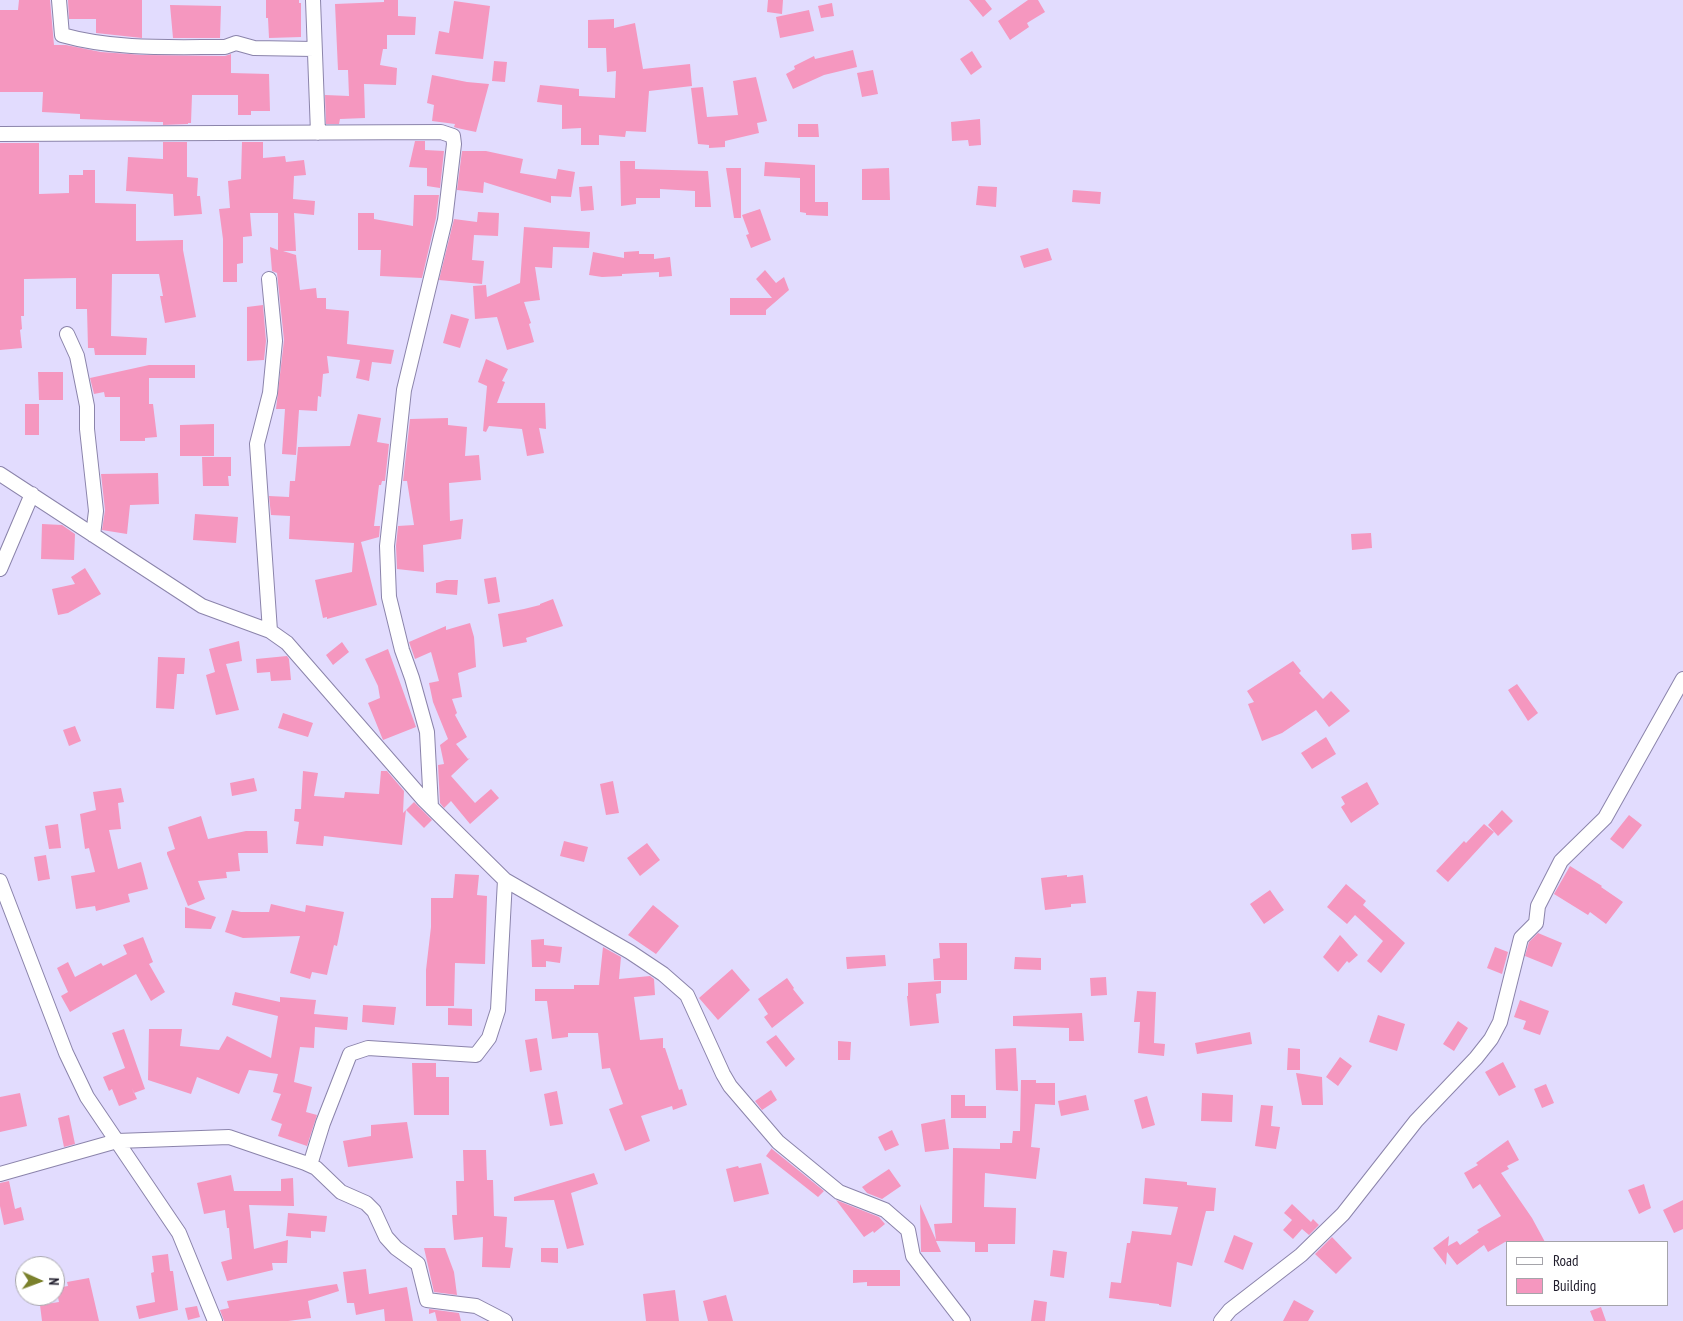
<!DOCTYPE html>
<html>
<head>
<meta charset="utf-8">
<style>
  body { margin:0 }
  #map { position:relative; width:1683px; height:1321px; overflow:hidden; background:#e2dcfe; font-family:"PT Sans Narrow",sans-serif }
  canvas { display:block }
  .legend { position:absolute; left:1506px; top:1241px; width:162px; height:65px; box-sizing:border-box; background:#fff; border:1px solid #a5a4aa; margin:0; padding:6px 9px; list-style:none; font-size:15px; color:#1f1c2b }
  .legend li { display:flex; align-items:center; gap:10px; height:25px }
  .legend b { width:25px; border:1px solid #a5a4aa }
  .north { position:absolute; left:15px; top:1256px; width:50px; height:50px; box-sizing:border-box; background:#fff; border:1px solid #a5a4aa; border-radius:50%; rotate:92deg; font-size:14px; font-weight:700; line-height:20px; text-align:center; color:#1f1c2b }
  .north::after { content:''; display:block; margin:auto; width:18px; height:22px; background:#7b812c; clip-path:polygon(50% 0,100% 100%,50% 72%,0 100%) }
</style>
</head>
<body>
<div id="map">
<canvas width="1683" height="1321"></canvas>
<ul class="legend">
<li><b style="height:6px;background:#fff"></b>Road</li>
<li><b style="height:14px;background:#f597bf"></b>Building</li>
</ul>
<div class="north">N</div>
</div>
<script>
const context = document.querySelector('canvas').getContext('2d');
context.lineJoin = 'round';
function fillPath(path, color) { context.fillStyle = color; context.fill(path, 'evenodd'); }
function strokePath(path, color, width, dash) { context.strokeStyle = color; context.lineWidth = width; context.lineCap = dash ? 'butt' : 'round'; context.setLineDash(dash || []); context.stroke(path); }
fillPath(new Path2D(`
  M19,0H50L54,45H66L101,52L143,55L225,56L231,54V73L269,74L270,111H251V115H238V95H192L191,123H188V124L163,125V122H158L80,119V114L42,112L43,92H0V10H18Z
  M68,0H142V38L96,33V19H69Z
  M266,0H299V3H301V37L269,38L268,18H266Z
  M384,0H398V16L416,17L415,35H387V49H383L380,65L397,68L396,85L364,84L365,118L340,119L339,124H326L325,95L349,96L348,70H338L335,4L384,2Z
  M768,0H783L782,14L767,12Z
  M969,0H985L992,9L983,17Z
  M1028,0H1038L1045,12L1027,23L1029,27L1010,40L998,21Z
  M454,1L490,6L483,59L435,54L439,31L449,33Z
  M832,3L834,16L821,18L818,6Z
  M170,5L221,6L220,38H173Z
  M809,10L814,31L780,38L776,17Z
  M614,19V28L635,23L643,69L690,64L692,86L649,91L646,132L626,131L625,137L599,135V145H581V128L562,129V105L537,102L540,85L579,89V96L615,98L616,71L607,72L606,48H588V20Z
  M853,50L857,67L824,75L793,89L786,74L795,69L794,66L814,56L815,59Z
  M972,51L982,67L971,75L960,59Z
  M494,61L507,62L505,82L492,81Z
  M873,70L878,94L862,97L857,73Z
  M432,75L467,82L489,84L476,132L457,128L454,127L455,124L432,121L434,105L427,103Z
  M756,77L767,121L757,123L759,133L725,141V147L709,148V145L698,144L691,88L703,87L707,117L738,115L733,81Z
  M980,119L981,145L969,146L968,140L952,141L951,122Z
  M798,124H818L819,137H798Z
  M415,141H425V150L444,151L440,188L427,186V168L409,167Z
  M163,142H187V177L198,178L197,196H200L202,214L174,216L173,194L126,191L128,157L163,159Z
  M242,142H263V158L285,156L286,162L304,160L306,175L294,176L293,199L315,201L314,215L294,213L296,251H283L296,255L300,290L316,288L317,298H326V309L349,311L347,344L394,350L391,364L372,362L369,381L356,378L360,360L327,356L329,373L323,374L321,397L318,396L317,411L299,410L296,455L282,454L285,409H276L284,340L277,273L272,271L270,247L278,250V213H250L252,236L243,237V263L237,264V282H223V239L219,209L230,208L228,181L241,179Z
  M0,143H39V194L69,193V175H83V170H95V203L136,204V241L183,240V250L196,317L165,323L160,296H163L159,274H112L111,336L147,338L146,355H95L94,348H88L87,309H76V278L24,279V316H21L22,329L20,330L22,348L0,350Z
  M462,151H486L523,159L520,173L556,179L558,169L575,172L571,197L551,196V203L484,182L483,193L457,190Z
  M620,161H635V169L708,171L711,207H695V191L660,189V198H636V204L621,206Z
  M765,162L815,165V202H828V216L806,215V213L800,212V178L764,176Z
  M726,168H741V218H734Z
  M889,168L890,200H862V169Z
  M592,186L594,210L581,211L579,187Z
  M978,186L997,187L996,207L976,205Z
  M1073,190L1101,192L1100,204L1072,202Z
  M414,195H439L436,218L422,278L380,276L381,250H358V213H374V219L413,226Z
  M760,209L771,240L751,248L746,235L749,234L742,215Z
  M478,212L499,213L498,236L474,235L472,260L484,261L482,284L439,280L454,219L477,222Z
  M524,227L590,232L589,248L553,247L552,268L535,267L540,300L524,302L531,323L529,324L534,342L507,350L497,317L475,319L473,286L486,285L487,297L520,283Z
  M1048,248L1052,260L1024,268L1020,256Z
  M639,251V254H654V259L670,257L672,276L659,277V272L622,274V276L602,277L589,275L593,252L624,258V252Z
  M765,270L776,283L784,277L789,290L766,310V315H730V298H772L756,279Z
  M263,305L266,341L264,360L247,361V307Z
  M451,314L469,319L460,348L443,343Z
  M486,359L508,369L502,381L505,382L497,403H545L546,429L539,428L544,453L527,456L522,429L489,426L486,432L483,431L487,386L478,382Z
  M149,365H195V378H149V404H153L157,437L145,438V441H120V397H105L104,392L94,394L90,378Z
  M38,372H63V400H39Z
  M25,404H39V435H25Z
  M358,414L381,418L377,442L389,444L385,481H382L381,485H379L374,526H380L379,537L361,542L377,605L327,619V617L323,618L315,580L352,572L354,543L289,539L290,516L271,515L269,496L289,497L290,481H295L298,447L350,446Z
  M448,418V425L467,427L465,456L479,455L481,480L449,483L450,521L463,519L461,539L423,545L424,572L397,569L396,546L398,526L414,525L407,481H403L410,419Z
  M214,424V456H180V425Z
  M202,457H231V476H228L229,486H203Z
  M158,473L159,504L130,505L127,534L102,530L105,510L101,474Z
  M195,514L238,517L236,543L193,540Z
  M42,524L62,525L75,534L74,560L41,559Z
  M1371,533L1372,548L1352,550L1351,534Z
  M85,568L101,594L68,613L58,615L52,589L75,584L71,577Z
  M496,577L500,602L488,604L484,579Z
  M446,580H458L457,595L436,593V583Z
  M553,599L563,626L526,638L527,642L503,647L498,614L524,609L540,605V604Z
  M470,623L474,637L476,667L458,673L462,697L452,699L457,713L455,715L467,737L456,744L468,759L470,758L451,776L475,803L491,789L499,798L470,824L451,801L444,808L440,803L438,765L444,764L440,745L448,739L433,702L429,683L439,681L431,652L415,659L409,642L446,626V630Z
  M239,641L242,661L226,664L239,710L216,715L206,675L215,672L209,649Z
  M342,642L349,652L333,665L326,655Z
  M388,649L416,727L383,740L368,703L380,698L378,686L365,659Z
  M287,656L289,659L291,680L271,681L270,672L257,673L256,659Z
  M158,657L185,658L184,674H177L174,709L156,708Z
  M1293,661L1301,671L1299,673L1323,699L1331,691L1350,711L1329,727L1316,710L1282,733L1262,741L1248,704L1254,702L1247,691Z
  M1517,684L1538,713L1528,721L1508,690Z
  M283,713L313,723L308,737L278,728Z
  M75,726L81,741L69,746L63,730Z
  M1326,737L1336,754L1312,769L1301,753Z
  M303,771L318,773L314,796L344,798L345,792L379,794L381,771H387L404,791L403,813L406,810L402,845L324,836L323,846L296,844L299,822L294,821L295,809H301Z
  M254,778L257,791L232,796L230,783Z
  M613,781L619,813L606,815L600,784Z
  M1367,782L1379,804L1351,823L1341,807L1345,804L1341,797Z
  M121,788L124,802L118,803L121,829L109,830L118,869L141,862L148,889L128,894L130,902L96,911L95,906L76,909L71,876L95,872L89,848L85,849L80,814L96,810L93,792Z
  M414,802L432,820L424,828L406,810Z
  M1502,810L1513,821L1498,836L1488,825Z
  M1629,815L1642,825L1623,849L1610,839Z
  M201,816L208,839L246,831H267L268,853H238L240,871L226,872L227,878L198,881L205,899L188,906L167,854V852L175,849L168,827Z
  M58,824L61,848L49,849L45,826Z
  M1484,824L1494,832L1448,882L1436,871L1464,841L1466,843Z
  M564,841L588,847L584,862L560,856Z
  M647,843L660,860L640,876L627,858Z
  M46,855L50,879L38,881L34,857Z
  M1570,866L1602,886L1601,887L1623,902L1606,924L1590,912L1588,915L1554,894Z
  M455,874L479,875L477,895L487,896L485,964L455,963L454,1006H426V970L431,927V898H453Z
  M1067,875V877L1083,875L1086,903L1071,904V907L1045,910L1041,878Z
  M1346,884L1366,901L1363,905L1405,943L1381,973L1367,961L1383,941L1355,915L1347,924L1327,907Z
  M1270,890L1284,910L1264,924L1250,904Z
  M271,904L305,912L306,905L344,912L337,946L334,945L327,975L312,972L310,979L290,973L300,936L243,938L225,932L232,910L241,912H269Z
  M653,905L679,926L656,954L628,935Z
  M185,907L216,917L211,929L185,928Z
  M1538,933L1562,943L1552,967L1525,956L1529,942Z
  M1340,935L1358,955L1349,963L1347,961L1338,972L1323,957Z
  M143,937L153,962L149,964L165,992L151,1001L136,974L70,1012L61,996L68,992L57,968L68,962L75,977L101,963L103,966L127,954L123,945Z
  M544,939V945L562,947L560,963L546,961V967H532L531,940Z
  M939,943H967V980H934L933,959L940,958Z
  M603,947L621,957L619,979L650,976L654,979L655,995L634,997L640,1040L663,1038V1048H665L679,1090L682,1089L687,1105L673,1110L672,1106L641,1116L650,1141L625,1151L609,1109L623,1104L610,1068L602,1069L598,1033H568V1037L552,1039L547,1001H535V989H574V985H599Z
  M1495,947L1508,952L1502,974L1487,968Z
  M885,955L886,966L847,969L846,957Z
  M1015,957L1041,958V970L1014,969Z
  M732,969L750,990L718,1020L699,998Z
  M1106,977L1107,995L1091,996L1090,978Z
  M787,978L794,988L793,989L804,1003L772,1028L764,1017L768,1014L758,999Z
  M941,981V993L936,994L939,1023L910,1026L907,996H908V983Z
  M1137,991L1156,992L1154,1043L1165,1044L1164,1056L1138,1053L1140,1022H1134Z
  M235,992L280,1002V997L316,1000L314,1014L348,1017L347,1030L315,1027L314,1048L300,1047L294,1082L312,1087L306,1112L317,1115L307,1146L278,1136L282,1124L271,1120L281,1094L273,1092L278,1074L249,1070L239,1094L197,1077L191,1094L148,1080L149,1029H182L180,1046L219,1050L227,1036L271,1058L278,1016L232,1005Z
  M1520,1000L1549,1011L1540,1035L1523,1029L1526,1021L1514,1017Z
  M363,1005L396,1007L394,1025L362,1022Z
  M448,1008L472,1009V1026L448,1025Z
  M1082,1013L1084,1041H1069V1028L1013,1026V1016Z
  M1378,1015L1405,1024L1397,1051L1369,1042Z
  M1458,1021L1468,1028L1454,1051L1443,1044Z
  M124,1029L145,1089L134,1093L132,1088L137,1099L119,1106L112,1089L109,1091L103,1077L125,1068L112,1033Z
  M1250,1032L1252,1044L1197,1054L1195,1043Z
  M776,1035L795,1059L786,1067L766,1042Z
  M537,1038L542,1070L530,1072L525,1040Z
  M838,1041L851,1042L850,1060H838Z
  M1016,1048L1018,1091L996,1090L995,1049Z
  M1288,1048L1300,1049V1070H1287Z
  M1340,1057L1352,1066L1338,1086L1326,1077Z
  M1503,1062L1516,1087L1499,1096L1485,1072Z
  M412,1063H436V1077H449V1115H414Z
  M1296,1073L1322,1077L1323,1105H1302Z
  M1021,1080H1036V1083H1055V1105L1035,1104L1031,1147L1040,1148L1036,1179L985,1173L984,1207L1016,1208L1015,1244H988V1252H975V1242L936,1241L941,1252H921L920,1204L936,1240L934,1224L952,1223L953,1148L1000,1149V1143H1012L1013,1131H1020Z
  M1546,1084L1554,1103L1542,1108L1534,1089Z
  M771,1090L777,1100L762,1110L755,1101Z
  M557,1091L563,1124L550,1126L544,1094Z
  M20,1093L27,1126L0,1132V1097Z
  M1202,1093L1233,1095L1232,1122L1201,1121Z
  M951,1095H965V1106H986V1118H951Z
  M1086,1095L1089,1110L1061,1116L1058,1101Z
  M1147,1096L1155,1125L1142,1129L1134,1100Z
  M1261,1105L1273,1106L1271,1126L1280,1127L1276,1149L1255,1146Z
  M69,1115L75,1144L64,1147L58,1118Z
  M945,1119L949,1149L925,1152L921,1124Z
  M407,1122L413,1158L348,1167L343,1141L371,1136V1125Z
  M892,1130L899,1145L885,1151L878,1137Z
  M1508,1140L1519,1160L1507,1166L1509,1169L1501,1173L1532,1218L1545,1242H1505L1488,1252L1484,1245L1457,1265L1447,1252L1446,1265L1433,1248L1449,1236L1448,1246L1457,1241L1460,1245L1479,1232L1477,1230L1501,1216L1480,1184L1473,1189L1464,1173L1478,1165L1476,1163Z
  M772,1148V1149L824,1191L818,1197L766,1156Z
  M463,1150H486L487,1180H493L494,1216L507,1217L505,1247L513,1248L510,1268L482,1267L483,1237L454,1240L452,1215H457L456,1181H464Z
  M761,1163L769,1194L734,1202L726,1169L738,1166L739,1168Z
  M889,1169L901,1186L882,1199L867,1193L862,1187Z
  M594,1173L598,1184L571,1193L584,1245L567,1249L554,1200L514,1201V1197Z
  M231,1175L234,1191H281V1179L293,1178L294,1206L249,1205L254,1249L288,1240L287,1263H272L273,1270L227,1281L221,1262L232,1259L229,1228H227L225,1210L204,1214L197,1183Z
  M1145,1178L1187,1182V1185L1216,1188L1214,1211H1206L1192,1266L1177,1262L1171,1307L1159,1305V1304L1109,1298L1111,1282L1121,1283L1127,1243H1130L1132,1231L1171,1235L1178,1207L1143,1204Z
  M9,1181L15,1209L21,1207L24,1220L4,1225L0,1206V1183Z
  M1644,1184L1651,1208L1639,1214L1628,1190Z
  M836,1200L879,1217L885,1224L874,1233L873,1231L864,1237Z
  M1683,1200V1229L1674,1233L1663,1210Z
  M1292,1204L1311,1222L1313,1219L1319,1225L1309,1235L1302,1229L1293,1239L1283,1230L1292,1220L1284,1213Z
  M288,1213L327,1216L325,1232L311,1231V1238L286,1236Z
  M1234,1235L1253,1243L1243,1270L1224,1262Z
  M1332,1237L1352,1258L1336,1274L1315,1254Z
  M424,1248H445L454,1272L457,1295L434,1292Z
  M541,1248H558V1263L541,1262Z
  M1053,1250L1067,1252L1064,1278L1050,1276Z
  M168,1254L170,1271H173L178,1310L139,1319L136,1306L155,1302L151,1273L154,1272L152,1256Z
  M366,1269L369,1294L407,1287L413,1321H385L384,1309L356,1315L354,1303H347L343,1272Z
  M853,1270H900V1286H867V1282L853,1283Z
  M89,1278L99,1321H42L40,1305L59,1302L56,1288L68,1286L67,1282Z
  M337,1284L339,1291L308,1301L311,1318L288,1321H224L220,1310L229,1308L227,1301Z
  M675,1290L679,1321H646L643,1294Z
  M726,1295L733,1321H708L703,1301Z
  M1034,1300L1047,1302L1045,1321H1031Z
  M1294,1300L1314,1311L1308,1321H1283Z
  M197,1306L200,1317L188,1320L185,1308Z
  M1601,1307L1606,1321H1594L1590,1311Z
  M429,1309L459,1313L461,1321H437L435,1312L429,1314Z`), '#f597bf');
const minor = new Path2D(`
  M59,0L62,35C115,50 171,47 225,47L236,43L254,48L314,49
  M313,0L318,133
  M0,134L441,132L453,136L454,144L445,220L404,390L387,546L389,597L402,650L412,678L427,732L431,807
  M269,279L275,341L270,393L257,444L270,631
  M67,334L77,356L87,406V429L96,511L93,535
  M0,474L202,606L270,631L287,643L423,799L505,880L630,952L663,974L687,995L723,1074L730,1086L778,1142L839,1192L885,1210L908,1230L913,1256L963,1321
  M0,569L32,494
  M0,881L66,1053L87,1097L179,1233L215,1321
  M310,1165L323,1123L350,1054L368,1048L476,1055L489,1038L498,1010L505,880
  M0,1174L117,1141L229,1137L305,1163L316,1168L341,1192L366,1203L374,1211L386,1237L396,1248L418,1264L427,1300L476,1306L505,1321
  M1221,1321L1230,1310L1301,1255L1343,1214L1416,1121L1476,1058L1491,1039L1500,1022L1521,938L1536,923L1538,906L1561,861L1605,818L1683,679`);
strokePath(minor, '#8b84ab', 16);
strokePath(minor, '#fff', 14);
</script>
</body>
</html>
